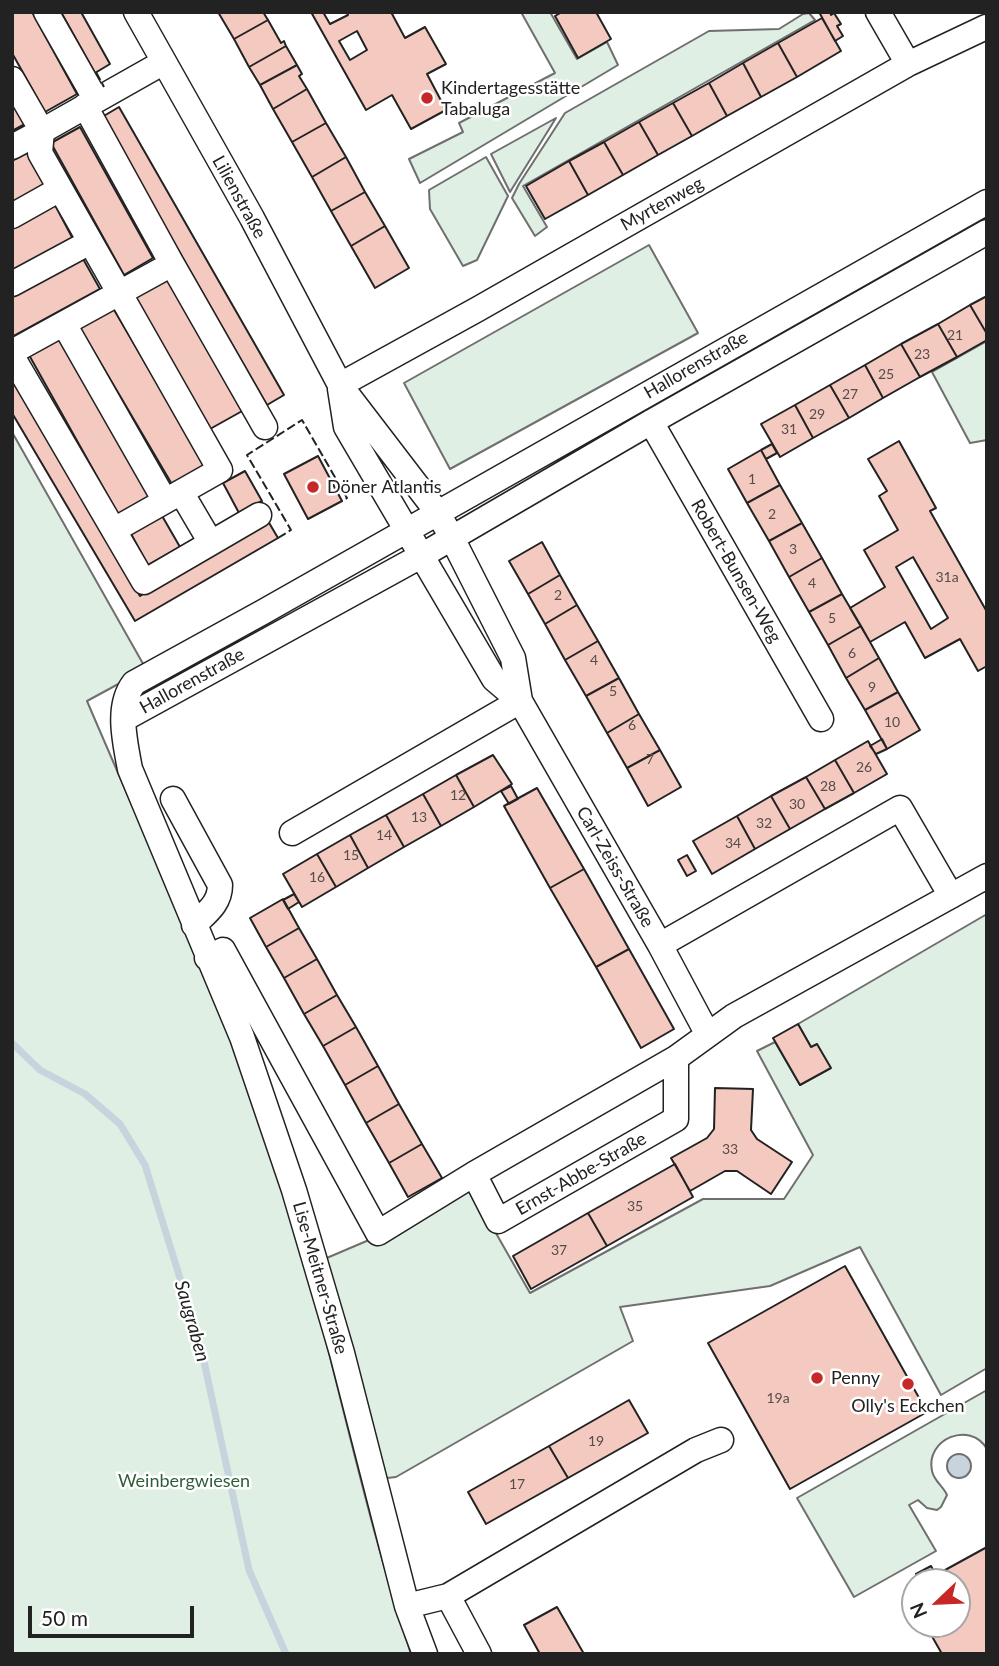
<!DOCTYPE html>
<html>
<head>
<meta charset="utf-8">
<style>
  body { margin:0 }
  #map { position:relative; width:999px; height:1666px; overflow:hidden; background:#fff; font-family:Lato,sans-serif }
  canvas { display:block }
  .frame { position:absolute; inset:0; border:14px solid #222; pointer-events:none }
  .north { position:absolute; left:901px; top:1568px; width:70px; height:70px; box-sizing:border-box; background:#fff; border:2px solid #a7a7a7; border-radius:50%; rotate:247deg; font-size:19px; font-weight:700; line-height:28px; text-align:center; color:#222 }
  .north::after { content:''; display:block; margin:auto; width:24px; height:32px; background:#c62828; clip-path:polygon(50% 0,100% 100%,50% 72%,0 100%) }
  .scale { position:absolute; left:28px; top:1606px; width:166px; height:32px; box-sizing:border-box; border:4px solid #222; border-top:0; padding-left:9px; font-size:21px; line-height:24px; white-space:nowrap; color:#222; -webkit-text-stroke:5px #fff; paint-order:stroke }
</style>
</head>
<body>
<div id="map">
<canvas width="999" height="1666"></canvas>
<div class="frame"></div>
<div class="north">N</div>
<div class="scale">50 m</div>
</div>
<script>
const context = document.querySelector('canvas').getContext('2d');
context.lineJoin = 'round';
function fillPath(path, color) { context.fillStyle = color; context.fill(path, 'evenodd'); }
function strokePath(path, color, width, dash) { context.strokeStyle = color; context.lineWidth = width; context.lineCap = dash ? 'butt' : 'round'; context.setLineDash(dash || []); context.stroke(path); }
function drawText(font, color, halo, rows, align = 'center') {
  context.font = font + ' Lato,sans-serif'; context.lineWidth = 5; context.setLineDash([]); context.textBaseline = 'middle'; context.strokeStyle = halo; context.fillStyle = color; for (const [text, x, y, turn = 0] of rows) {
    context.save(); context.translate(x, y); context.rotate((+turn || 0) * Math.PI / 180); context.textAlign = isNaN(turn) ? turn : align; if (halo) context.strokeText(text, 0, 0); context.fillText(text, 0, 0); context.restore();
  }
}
const green = new Path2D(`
  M521,12H550L577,59L607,42L618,65L420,183L409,159L463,132L459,123L555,73Z
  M809,13L815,20L523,186L547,227L535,236L512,198L519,184L565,113L709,31L779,29L803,14Z
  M556,118L510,192L491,154Z
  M486,157L508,196L477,260L463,266L430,209L429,190Z
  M649,245L698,333L450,469L404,383Z
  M987,341V440L970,443L932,372Z
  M12,432L146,669L87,701C151,851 220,999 272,1153C327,1317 356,1489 411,1654H12Z
  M987,914V1368L941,1395L860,1247L770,1286L620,1307L633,1341L396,1477L378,1479L315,1263L376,1237L468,1184L530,1293L703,1199H784L813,1155L757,1051L775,1042L800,1085L830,1068L811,1047L798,1024Z
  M987,1390V1449C970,1420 925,1439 932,1471C934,1481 943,1486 947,1495L941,1507L937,1510L927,1508L918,1500L909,1505L936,1551L854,1597L797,1498Z`);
fillPath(green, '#e0efe3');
strokePath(green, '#6f6f6f', 2);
const water = new Path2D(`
  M947 1466a12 12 0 1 1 24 0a12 12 0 1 1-24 0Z`);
fillPath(water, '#c7d3dd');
strokePath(water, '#6f6f6f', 2);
strokePath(new Path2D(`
  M12,1043L40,1070L85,1094L120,1124L145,1165L200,1343L249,1570L286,1654`), '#c7d3dd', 7);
const building = new Path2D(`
  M12,12H32L77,94L45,112L12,53Z
  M61,12H81L110,64L95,73Z
  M218,12H263L268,20L234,39Z
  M311,12H323L330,24L348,15L346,12H391L405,38L425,27L446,64L427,74L446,110L411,129L392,95L366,110ZM357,31L367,50L350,60L339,41Z
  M562,12H596L611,39L578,58L555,16Z
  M819,12H830L831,15L834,13L841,24L837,26L843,36L835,41Z
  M822,18L841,51L797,77L778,43Z
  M268,20L281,43L284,41L286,46L249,67L234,39Z
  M778,43L797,77L761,97L743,63Z
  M286,46L297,65L260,85L249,67Z
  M743,63L761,97L727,116L709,83Z
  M297,65L302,74L299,76L307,89L273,109L260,85Z
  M709,83L727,116L692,136L673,103Z
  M307,89L326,123L292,142L273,109Z
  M12,102L25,124L12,131Z
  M673,103L692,136L658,155L639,122Z
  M119,107L284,395L267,405L102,117Z
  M639,122L658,155L623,175L604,142Z
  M326,123L346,157L312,177L292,142Z
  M80,127L153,258L124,275L51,143Z
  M604,142L623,175L588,195L569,161Z
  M28,152L45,185L12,203V161Z
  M346,157L365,192L331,211L312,177Z
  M569,161L588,195L545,219L526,186Z
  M365,192L385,226L351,246L331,211Z
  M55,205L73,239L12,273V229Z
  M385,226L409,268L375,288L351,246Z
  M82,257L100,289L12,337V296Z
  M167,276L244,410L210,429L134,295Z
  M987,296V334L970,305Z
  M970,305L987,334V340L957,357L938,324Z
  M113,308L206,467L173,486L80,328Z
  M938,324L957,357L920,377L901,344Z
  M61,337L150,496L118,514L29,355Z
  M901,344L920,377L883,398L865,365Z
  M865,365L883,398L849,418L830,385Z
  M12,378L140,596L268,521L278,538L135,621L12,413Z
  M830,385L849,418L813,438L795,405Z
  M795,405L813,438L780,457L761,424Z
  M899,441L936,508L930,511L987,612V666L978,671L960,639L925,658L905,622L870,642L850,608L885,587L864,550L898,530L879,496L887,491L868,459ZM913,557L948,618L931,629L896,567Z
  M772,444L777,453L766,459L761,450Z
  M761,450L780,485L747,503L728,469Z
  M318,456L342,501L308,519L284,474Z
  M245,471L262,501L239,513L223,483Z
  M780,485L802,523L769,541L747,503Z
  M161,514L180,547L148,565L130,532Z
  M802,523L822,558L789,577L769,541Z
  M542,542L560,575L528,594L509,561Z
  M822,558L842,594L809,612L789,577Z
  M560,575L577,605L545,624L528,594Z
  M842,594L861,626L828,645L809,612Z
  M577,605L598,641L565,660L545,624Z
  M861,626L879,658L846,678L828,645Z
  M598,641L619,678L586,696L565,660Z
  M879,658L898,692L865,710L846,678Z
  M619,678L639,714L607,733L586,696Z
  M898,692L920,730L887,749L865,710Z
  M639,714L660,750L627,768L607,733Z
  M882,739L887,749L876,754L870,746Z
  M868,741L887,774L854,793L835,760Z
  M660,750L681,787L648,806L627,768Z
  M493,755L512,784L474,807L456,775Z
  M835,760L854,793L825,809L806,777Z
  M456,775L474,807L441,826L423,794Z
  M806,777L825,809L790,829L771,796Z
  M511,786L518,799L509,804L501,791Z
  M537,788L584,869L550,888L504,806Z
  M423,794L441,826L404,847L386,815Z
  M771,796L790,829L755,849L737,816Z
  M386,815L404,847L368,868L350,835Z
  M737,816L755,849L712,874L693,841Z
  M350,835L368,868L336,887L317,854Z
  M317,854L336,887L302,907L283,874Z
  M687,855L696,871L687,876L678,860Z
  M584,869L629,949L596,967L550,888Z
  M294,894L299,902L288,909L283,900Z
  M283,899L299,928L266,947L250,918Z
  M299,928L317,959L284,978L266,947Z
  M629,949L674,1029L641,1048L596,967Z
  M317,959L337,995L304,1014L284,978Z
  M337,995L356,1027L323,1046L304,1014Z
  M798,1024L811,1047L817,1044L831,1068L800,1085L773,1038Z
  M356,1027L378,1066L345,1085L323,1046Z
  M378,1066L399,1104L366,1123L345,1085Z
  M715,1088L753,1089L751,1130L757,1139L792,1162L771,1194L737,1171H725L690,1191L671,1158L707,1138L714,1129Z
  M399,1104L422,1144L389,1163L366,1123Z
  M422,1144L442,1178L408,1197L389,1163Z
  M675,1164L693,1197L607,1246L588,1213Z
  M588,1213L607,1246L531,1289L513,1256Z
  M845,1266L927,1412L790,1489L708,1343Z
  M629,1400L648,1433L568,1478L549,1446Z
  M549,1446L568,1478L486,1524L468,1492Z
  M987,1547V1654H942L925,1624H957V1582H920L916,1574L931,1566L936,1575Z
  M915,1588V1606L907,1592Z
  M557,1607L584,1654H540L524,1625Z`);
fillPath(building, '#f3c9c0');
strokePath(building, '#222', 2);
const minor = new Path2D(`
  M46,12L96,100
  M136,12L252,218L340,385L438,513L452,538L513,658L520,701
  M878,12L908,64
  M12,79L42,131L164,62
  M42,131L40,153L220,470L114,530
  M12,147L42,131
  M12,216L60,189
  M172,264L265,427
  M12,284L90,242
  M64,324L165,501
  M12,352L172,264L85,106
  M12,356L144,582L259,515
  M340,385L478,309L908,64L986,27
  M340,389L346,427L494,679L520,701L660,945L707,1033
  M651,422L821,719
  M181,492L211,543
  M124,719L421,556L651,422L987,232
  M173,799L220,885C220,904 206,913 194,925
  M292,833L520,701
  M660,945L900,808L951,896
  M207,958L223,950L378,1233L474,1174
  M676,1058V1119L498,1221L474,1174L676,1058L734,1016L987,876
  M448,1596L479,1654
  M407,1606L448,1596L696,1450L721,1440
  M425,1654L407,1606L342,1353L294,1190L242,1037L130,769C125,742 116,706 134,683L263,612L987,202`);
strokePath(minor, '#222', 27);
strokePath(minor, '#fff', 24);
strokePath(new Path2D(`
  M96,72L104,87
  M278,538L291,530L247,455L302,420L347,498L342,501`), '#222', 2, [9, 3.5]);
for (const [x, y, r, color] of [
  [427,98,7,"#c62828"],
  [313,487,7,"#c62828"],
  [817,1378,7,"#c62828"],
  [908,1384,7,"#c62828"]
]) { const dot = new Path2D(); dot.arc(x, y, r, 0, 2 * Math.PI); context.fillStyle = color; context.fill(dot); strokePath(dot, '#fff', 2.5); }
drawText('14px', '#564c4a', null, [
  ["21",955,335],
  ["23",922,354],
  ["25",886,374],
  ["27",850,394],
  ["29",817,414],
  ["31",789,429],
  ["1",752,479],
  ["2",772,514],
  ["3",793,549],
  ["31a",947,577],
  ["4",812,583],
  ["2",558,595],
  ["5",832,618],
  ["6",852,653],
  ["4",594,660],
  ["9",872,687],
  ["5",613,691],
  ["10",892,722],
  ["6",632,725],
  ["7",650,759],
  ["26",864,767],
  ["28",828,786],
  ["12",458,795],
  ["30",797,804],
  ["13",419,817],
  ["32",764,823],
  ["14",384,835],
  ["34",733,843],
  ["15",351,855],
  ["16",317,877],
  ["33",730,1149],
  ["35",635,1206],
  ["37",559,1250],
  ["19a",778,1398],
  ["19",596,1441],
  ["17",517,1484]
]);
drawText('18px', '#222', '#fff', [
  ["Kindertagesstätte",441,88],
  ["Tabaluga",441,109],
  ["Döner Atlantis",327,487],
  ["Penny",831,1378],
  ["Olly's Eckchen",908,1406,"center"]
], 'left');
drawText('18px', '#222', '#fff', [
  ["Lilienstraße",239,197,61],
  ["Myrtenweg",662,204,-29],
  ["Hallorenstraße",696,365,-30],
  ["Robert-Bunsen-Weg",736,571,60],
  ["Hallorenstraße",192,681,-29],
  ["Carl-Zeiss-Straße",615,867,60],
  ["Ernst-Abbe-Straße",581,1174,-30],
  ["Lise-Meitner-Straße",320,1278,74]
]);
drawText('18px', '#2f5e38', '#fff', [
  ["Weinbergwiesen",184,1481]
]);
drawText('italic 19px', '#222', '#fff', [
  ["Saugraben",192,1321,74]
]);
</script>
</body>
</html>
